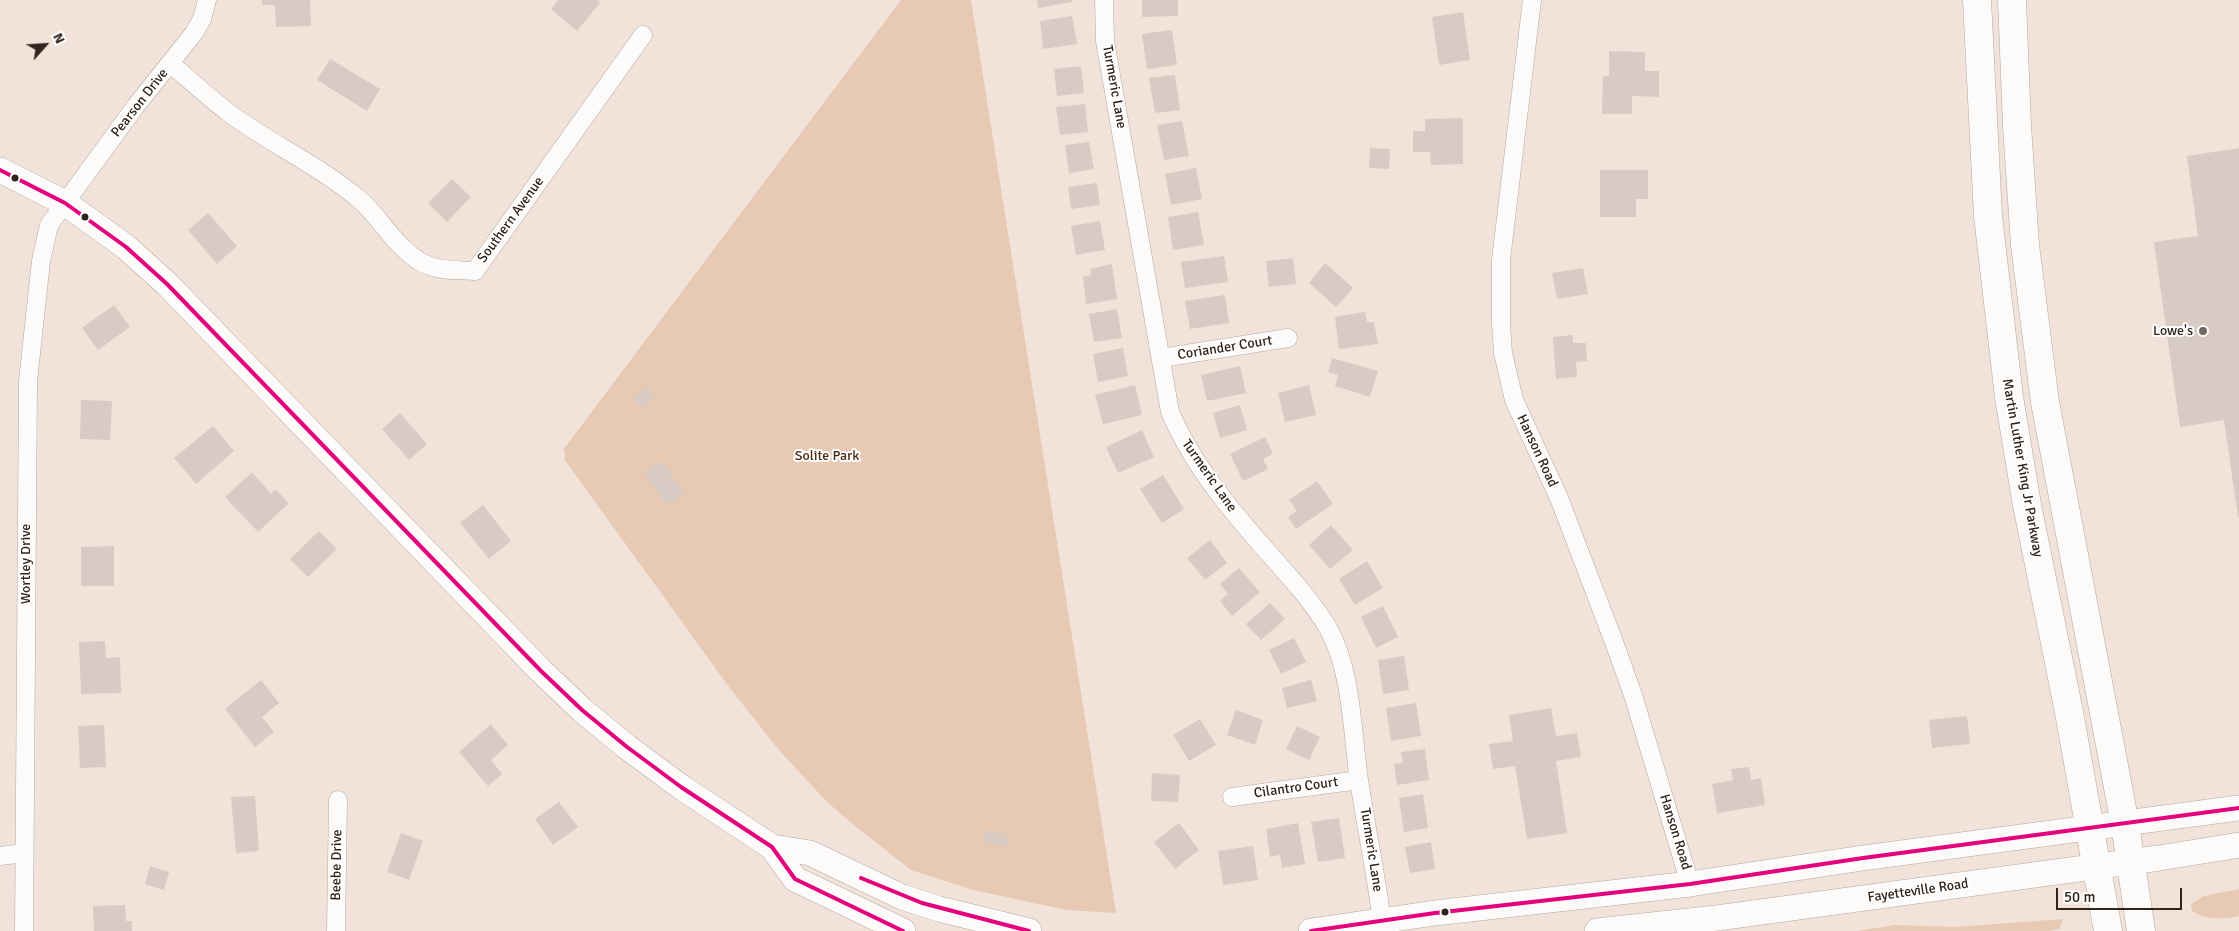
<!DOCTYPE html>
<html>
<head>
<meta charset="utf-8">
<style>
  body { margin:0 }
  #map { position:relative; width:2239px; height:931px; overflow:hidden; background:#f1e3da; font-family:Signika,sans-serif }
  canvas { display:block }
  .north { position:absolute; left:20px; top:20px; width:50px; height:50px; -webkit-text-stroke:4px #fff; paint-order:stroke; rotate:64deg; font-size:14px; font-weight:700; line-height:20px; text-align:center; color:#30241c }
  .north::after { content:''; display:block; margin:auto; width:18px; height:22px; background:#30241c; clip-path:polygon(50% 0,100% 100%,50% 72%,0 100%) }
  .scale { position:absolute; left:2056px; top:888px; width:126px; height:22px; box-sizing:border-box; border:2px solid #30241c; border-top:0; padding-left:6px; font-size:15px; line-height:18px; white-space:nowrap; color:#30241c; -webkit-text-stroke:4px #fff; paint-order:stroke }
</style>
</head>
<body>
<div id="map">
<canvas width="2239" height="931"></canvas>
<div class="north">N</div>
<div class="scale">50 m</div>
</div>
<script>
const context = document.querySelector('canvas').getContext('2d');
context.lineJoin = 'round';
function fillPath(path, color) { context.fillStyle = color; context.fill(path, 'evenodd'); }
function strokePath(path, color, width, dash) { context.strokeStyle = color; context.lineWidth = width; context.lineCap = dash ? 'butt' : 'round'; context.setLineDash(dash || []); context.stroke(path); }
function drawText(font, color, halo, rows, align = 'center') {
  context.font = font + ' Signika,sans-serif'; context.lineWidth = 4; context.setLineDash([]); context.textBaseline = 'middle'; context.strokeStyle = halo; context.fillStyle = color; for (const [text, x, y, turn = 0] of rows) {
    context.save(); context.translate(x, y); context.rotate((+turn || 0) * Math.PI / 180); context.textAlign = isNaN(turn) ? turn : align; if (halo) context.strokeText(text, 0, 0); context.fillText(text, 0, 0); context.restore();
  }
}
fillPath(new Path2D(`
  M901,0H971L1116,913L1067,910L973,890L911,870L855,826L826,801L778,749L729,687L564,459L566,455L563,450Z
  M2239,889V916C2221,919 2208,921 2192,911L2191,904L2204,896Z
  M2063,919L2059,929L2050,931H1857L1895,925L1956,927Z`), '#e8c9b3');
fillPath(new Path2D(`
  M262,0H310L311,26L276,27L275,5H262Z
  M558,0H597L600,3L577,31L551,9Z
  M1037,0H1072V2L1038,8Z
  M1142,0H1178V16L1142,17Z
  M1463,12L1470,60L1439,65L1432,17Z
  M1072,16L1077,44L1043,49L1040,21Z
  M1172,30L1177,65L1147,69L1142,34Z
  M1609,51L1645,52V71H1659V97L1632,96V114H1602L1603,76H1609Z
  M330,59L380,89L367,111L317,80Z
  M1081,66L1084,93L1057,96L1054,69Z
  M1175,75L1180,110L1155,113L1149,78Z
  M1085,104L1088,132L1060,135L1056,107Z
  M1463,118V164L1431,165L1430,152H1413V131H1425V119Z
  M1182,121L1189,156L1164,160L1157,125Z
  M1089,142L1094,169L1069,173L1065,145Z
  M1370,148L1390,149L1389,169L1369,168Z
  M2239,148V517H2238L2224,420L2180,427L2154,242L2198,236L2187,156Z
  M1196,168L1202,199L1171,205L1165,174Z
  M1600,170H1648V199H1636V217H1600Z
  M452,179L471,197L447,222L428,203Z
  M1097,183L1100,205L1071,209L1068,187Z
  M1198,212L1204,245L1173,250L1168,217Z
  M208,213L237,246L217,264L188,230Z
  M1100,221L1105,250L1076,255L1071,226Z
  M1224,256L1228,282L1185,288L1181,262Z
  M1293,258L1296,284L1269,287L1266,261Z
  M1325,263L1353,288L1336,307L1309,283Z
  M1112,264L1117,299L1086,304L1083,277L1091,275L1090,269Z
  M1583,268L1588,294L1557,299L1552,273Z
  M1225,295L1229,323L1190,329L1185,301Z
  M114,305L130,327L98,350L82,328Z
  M1117,309L1122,338L1094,342L1089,314Z
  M1365,312L1367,322H1374L1378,344L1339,349L1335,317Z
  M1573,335V343H1586L1587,361L1576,362L1577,377L1556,379L1553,337Z
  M1123,348L1128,376L1098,382L1093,354Z
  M1332,358L1378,371L1370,397L1335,386L1338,375L1328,372Z
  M1240,366L1246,393L1207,401L1201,375Z
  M1135,385L1142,415L1103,424L1095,395Z
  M1309,385L1316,415L1285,422L1278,393Z
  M646,387L655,396L643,408L634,399Z
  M81,400L112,401L110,440L80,439Z
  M1240,405L1247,430L1220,438L1213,413Z
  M400,413L427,444L409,460L382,429Z
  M213,426L234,451L196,484L174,458Z
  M1142,430L1154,457L1118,473L1106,447Z
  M1265,437L1273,454L1263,459L1268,469L1243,481L1230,454Z
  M662,461L684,493L666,505L644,473Z
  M252,472L271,494L275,489L289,503L258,532L225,497Z
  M1163,475L1184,509L1162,523L1140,489Z
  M1317,481L1333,504L1296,529L1288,517L1297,511L1289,500Z
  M483,505L511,541L489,559L460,523Z
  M1331,525L1353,550L1330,569L1309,545Z
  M319,531L337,549L308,577L290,559Z
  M1210,540L1227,563L1205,580L1187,558Z
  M114,546V586H81V547Z
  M1367,561L1383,588L1355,605L1339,579Z
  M1239,568L1260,592L1232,616L1220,601L1228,594L1220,584Z
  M1270,603L1285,619L1261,640L1246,624Z
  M1383,606L1398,637L1376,648L1361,617Z
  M1294,638L1306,662L1281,674L1269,650Z
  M105,641L106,658L120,657L121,693L81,694L79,642Z
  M1404,656L1409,690L1383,694L1378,660Z
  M261,680L279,703L262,717L274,732L255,747L225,709Z
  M1311,680L1317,701L1287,708L1282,688Z
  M1416,703L1421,736L1391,741L1386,708Z
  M1551,708L1556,736L1577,733L1581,757L1556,761L1567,833L1527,839L1515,766L1493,769L1489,744L1513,741L1509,715Z
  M1236,710L1263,720L1255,745L1227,735Z
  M1967,716L1970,744L1932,748L1929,720Z
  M1200,719L1216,745L1189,761L1173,735Z
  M491,724L508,745L491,760L502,774L488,786L459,752Z
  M104,725L106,767L80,768L78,726Z
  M1297,726L1320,737L1309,760L1286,749Z
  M1425,749L1429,780L1397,785L1394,764L1403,763L1401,752Z
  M1749,767L1751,780L1761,778L1765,805L1717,813L1712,784L1733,780L1731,769Z
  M1152,773L1180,775L1178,802L1151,801Z
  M1423,794L1428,828L1404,832L1399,798Z
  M255,796L259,851L236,853L231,797Z
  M559,802L578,827L553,845L535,819Z
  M1339,818L1345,858L1318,862L1311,822Z
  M1179,823L1199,850L1175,869L1154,842Z
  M1298,823L1305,864L1282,868L1280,855L1270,857L1266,829Z
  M985,830L1009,836L1006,847L982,841Z
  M401,833L423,841L409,880L387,872Z
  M1431,842L1435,869L1410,873L1405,847Z
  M1253,846L1258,880L1223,885L1218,851Z
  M150,866L169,872L164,890L145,884Z
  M125,905L126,921H132V931H94L93,906Z`), '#d7cbc3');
const street = new Path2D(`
  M1104,0L1105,41L1170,412C1190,458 1219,496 1252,534C1278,565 1307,593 1328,628C1352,670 1352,732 1359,780C1366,827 1376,874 1382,922
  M1532,0L1501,260V324L1503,353L1514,400L1559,498L1614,642L1633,695L1690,884
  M171,64C190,80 209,98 229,113C271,144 318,165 359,199C381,218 392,243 419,261C435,271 456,270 475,271L643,35
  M1161,358L1288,338
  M1232,797L1359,780
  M0,856L24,853
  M24,931L28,381L41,261L49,225L135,107L194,33L202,19L207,0
  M336,931L338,800`);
const secondary = new Path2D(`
  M0,170L65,203L126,247L167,284L541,671L582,710L627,747L681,787L772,847L795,879L903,931
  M772,847L810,853L902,897L939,909L1029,931
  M1311,931L1435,913L1690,884L1863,858L2239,808
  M1597,931L1717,918L2159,858L2239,845`);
const primary = new Path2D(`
  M1977,0L1988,216L2009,397L2027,505L2069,712L2108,931
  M2012,0L2017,126L2025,245L2045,402L2125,824L2141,931`);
strokePath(street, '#b4a8a0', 19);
strokePath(secondary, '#b4a8a0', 26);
strokePath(primary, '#b4a8a0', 29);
strokePath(street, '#fdfbf9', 18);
strokePath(secondary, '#fdfbf9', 25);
strokePath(primary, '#fdfbf9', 28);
strokePath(new Path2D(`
  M0,170L65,203L126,247L167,284L541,671L582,710L627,747L681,787L772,847L795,879L903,931
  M861,878L922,903L1029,931
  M1311,931L1435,913L1690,884L1863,858L2239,808`), '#e5007d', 4);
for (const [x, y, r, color] of [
  [15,178,4.5,"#30241c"],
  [85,217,4.5,"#30241c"],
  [2203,331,5,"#74675e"],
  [1445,912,4.5,"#30241c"]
]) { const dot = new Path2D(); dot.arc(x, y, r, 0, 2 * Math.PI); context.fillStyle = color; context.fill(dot); strokePath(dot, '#fff', 2); }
drawText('14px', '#30241c', '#fff', [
  ["Turmeric Lane",1114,87,80],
  ["Pearson Drive",140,103,-52],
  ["Southern Avenue",511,220,-54],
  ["Coriander Court",1225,348,-9],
  ["Hanson Road",1537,451,65],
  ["Martin Luther King Jr Parkway",2022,468,80],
  ["Turmeric Lane",1209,476,55],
  ["Wortley Drive",26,564,-90],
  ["Cilantro Court",1296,788,-8],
  ["Hanson Road",1675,832,73],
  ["Turmeric Lane",1371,850,81],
  ["Beebe Drive",337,865,-89],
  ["Fayetteville Road",1918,891,-8]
]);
drawText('14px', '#30241c', '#fff', [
  ["Lowe's",2193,331]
], 'right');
drawText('14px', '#4a280c', '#fff', [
  ["Solite Park",827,456]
]);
</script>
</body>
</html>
